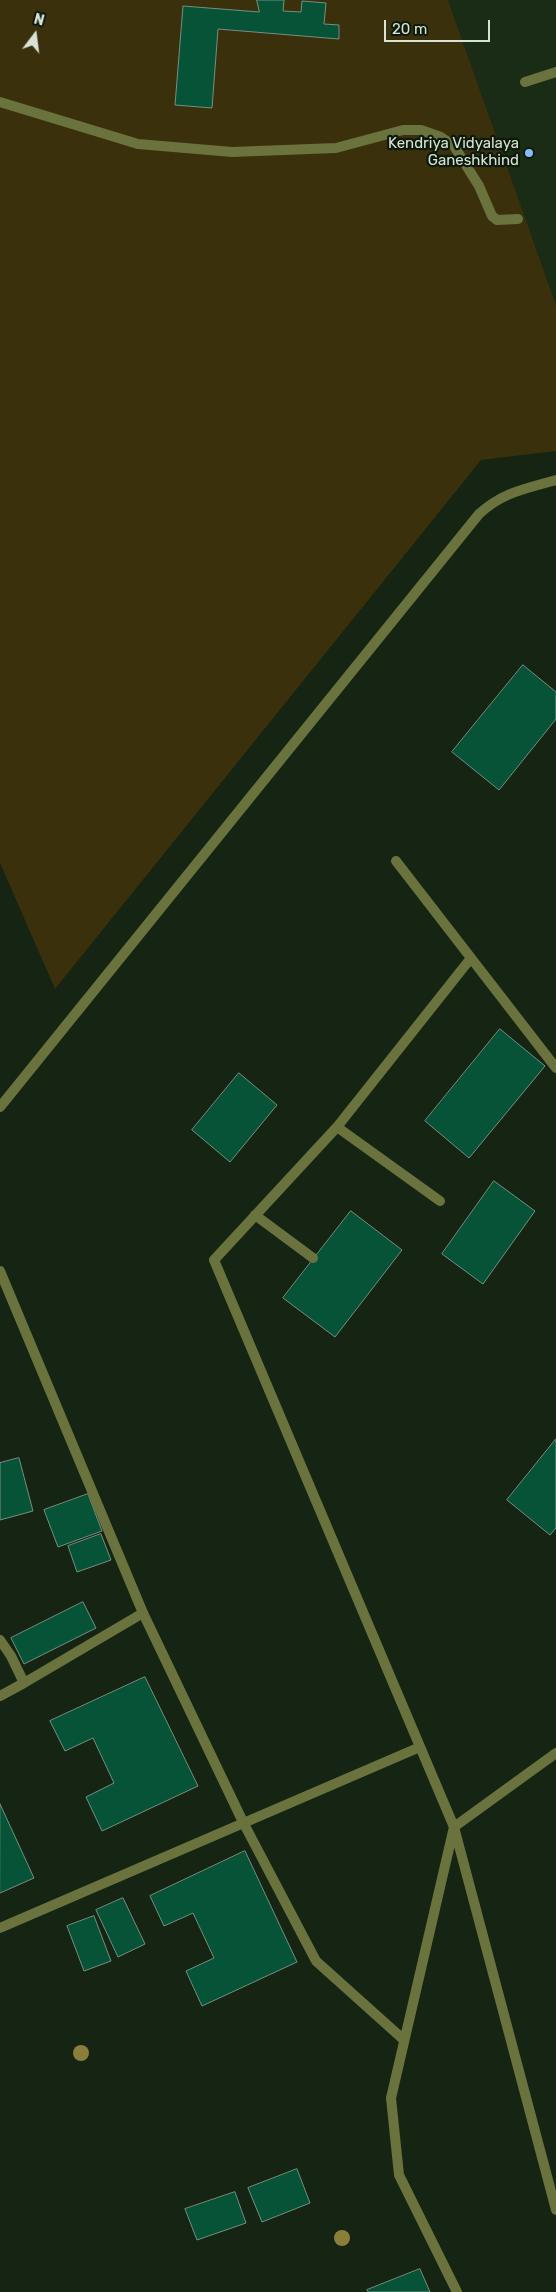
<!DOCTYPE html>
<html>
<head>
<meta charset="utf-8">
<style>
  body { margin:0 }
  #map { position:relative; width:556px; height:2292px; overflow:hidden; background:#162413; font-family:Rubik,sans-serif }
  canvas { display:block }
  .north { position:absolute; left:10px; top:10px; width:50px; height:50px; -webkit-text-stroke:4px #0d1a0a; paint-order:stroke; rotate:15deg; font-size:14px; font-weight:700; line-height:20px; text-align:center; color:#d8e2d6 }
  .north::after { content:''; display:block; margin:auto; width:18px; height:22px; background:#d8e2d6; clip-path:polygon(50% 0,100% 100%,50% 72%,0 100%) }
  .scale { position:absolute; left:384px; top:20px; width:106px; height:22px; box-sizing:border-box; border:2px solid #d8e2d6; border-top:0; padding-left:6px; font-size:15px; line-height:18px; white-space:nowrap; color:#d8e2d6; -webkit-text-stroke:4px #0d1a0a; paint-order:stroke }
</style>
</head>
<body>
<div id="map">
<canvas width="556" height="2292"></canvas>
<div class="north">N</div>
<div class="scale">20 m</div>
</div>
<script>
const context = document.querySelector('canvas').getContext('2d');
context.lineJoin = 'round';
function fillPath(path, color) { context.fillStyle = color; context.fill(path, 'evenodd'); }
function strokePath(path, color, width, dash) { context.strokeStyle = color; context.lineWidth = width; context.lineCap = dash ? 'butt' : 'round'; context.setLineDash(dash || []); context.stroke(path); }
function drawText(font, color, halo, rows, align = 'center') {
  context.font = font + ' Rubik,sans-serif'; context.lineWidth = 4.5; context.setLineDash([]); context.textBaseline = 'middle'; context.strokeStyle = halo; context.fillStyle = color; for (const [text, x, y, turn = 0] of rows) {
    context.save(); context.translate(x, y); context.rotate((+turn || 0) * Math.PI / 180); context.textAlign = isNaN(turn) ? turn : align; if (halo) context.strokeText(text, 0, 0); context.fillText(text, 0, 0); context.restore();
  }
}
fillPath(new Path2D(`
  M448,0H556V305Z`), '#1a2c15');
fillPath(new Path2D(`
  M0,0H448L556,305V451L481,460L55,989L0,863Z`), '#3a300b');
const building = new Path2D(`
  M257,0H284L283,11L301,12L302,1L326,3L324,24L339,25V39L218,29L212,108L175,105L183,6L259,12Z
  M523,665L556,692V719L499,790L452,752Z
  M500,1029L545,1066L469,1158L425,1121Z
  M239,1073L277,1105L230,1162L192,1130Z
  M494,1181L535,1211L483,1284L442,1254Z
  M351,1211L402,1250L335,1337L283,1298Z
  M556,1439V1528L550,1535L507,1500Z
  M19,1458L33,1511L0,1520V1463Z
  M88,1494L102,1531L58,1547L44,1510Z
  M101,1534L111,1560L77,1572L68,1546Z
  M83,1602L96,1628L24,1664L11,1638Z
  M145,1677L198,1786L102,1831L86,1797L114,1783L93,1738L65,1751L50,1721Z
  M0,1804L34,1878L0,1893Z
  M245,1851L297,1962L202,2006L186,1971L214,1958L193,1913L164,1926L150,1896Z
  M123,1898L145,1944L118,1957L96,1910Z
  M94,1916L111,1961L84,1971L67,1926Z
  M297,2169L310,2203L262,2222L248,2188Z
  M235,2192L246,2223L197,2240L185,2209Z
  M420,2269L430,2292H368L367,2290Z`);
fillPath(building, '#065337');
strokePath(building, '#758f81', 1);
strokePath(new Path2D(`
  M525,82L556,72
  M0,102L138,144L232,152L336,148L403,130H421L441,137L454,146L479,186L492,216L497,220L518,219
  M396,861L556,1068
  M471,958L337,1127L214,1260L454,1827L556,2210
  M337,1127L440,1201
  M143,1613L243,1822L316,1961L404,2040
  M0,1928L420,1747
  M457,2292L399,2175L391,2098L454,1827L556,1753`), '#6a723e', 10);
strokePath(new Path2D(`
  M0,1107L479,514C503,492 525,489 556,480
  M255,1215L313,1258
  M0,1271L143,1613L24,1683L11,1656L0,1640
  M0,1696L24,1683`), '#6a723e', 10);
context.fillStyle = '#8a7f3a';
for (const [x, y] of [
  [81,2053],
  [342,2238]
]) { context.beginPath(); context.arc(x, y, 8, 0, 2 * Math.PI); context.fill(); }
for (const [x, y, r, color] of [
  [529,153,5,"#84bbfb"]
]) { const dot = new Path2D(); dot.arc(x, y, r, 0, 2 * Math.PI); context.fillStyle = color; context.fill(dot); strokePath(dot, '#0d1a0a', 2); }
drawText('15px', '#d8e2d6', '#0d1a0a', [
  ["Kendriya Vidyalaya",519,144],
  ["Ganeshkhind",519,161]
], 'right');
</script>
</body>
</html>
